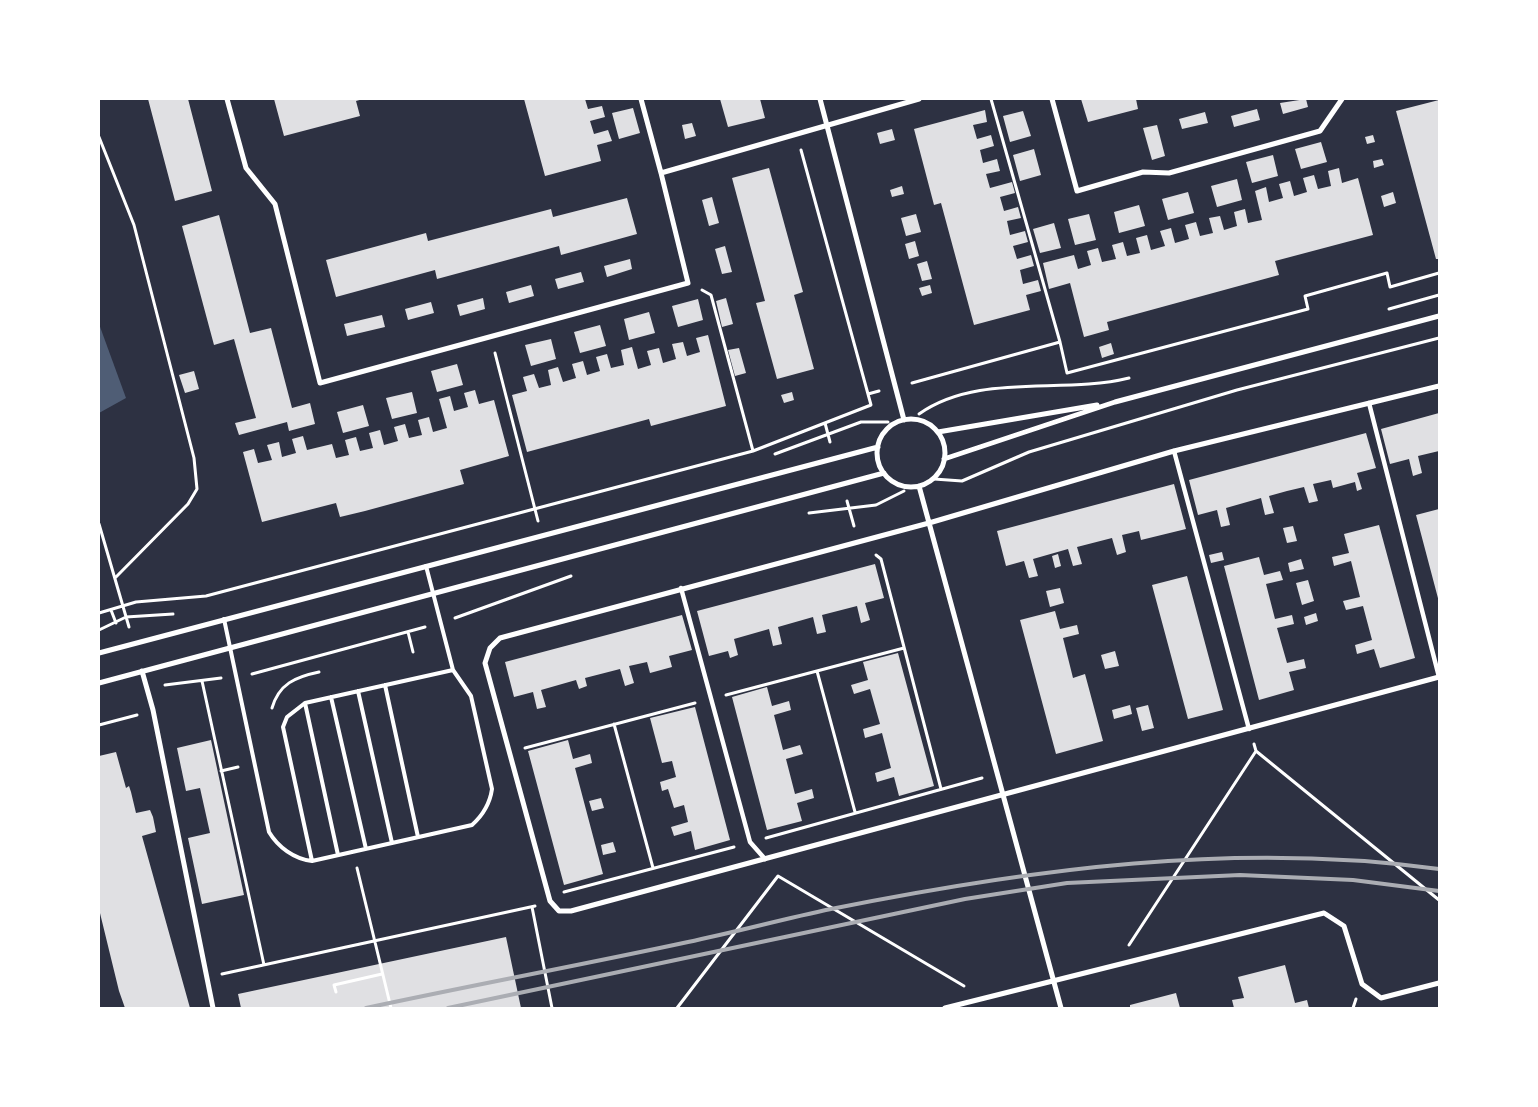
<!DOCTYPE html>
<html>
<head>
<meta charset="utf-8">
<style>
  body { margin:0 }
  #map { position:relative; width:1538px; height:1107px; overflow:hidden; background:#2d3142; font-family:"Asap Condensed",sans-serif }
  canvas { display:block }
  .frame { position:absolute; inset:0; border:100px solid #fff; pointer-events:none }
</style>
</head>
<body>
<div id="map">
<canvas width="1538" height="1107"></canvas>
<div class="frame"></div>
</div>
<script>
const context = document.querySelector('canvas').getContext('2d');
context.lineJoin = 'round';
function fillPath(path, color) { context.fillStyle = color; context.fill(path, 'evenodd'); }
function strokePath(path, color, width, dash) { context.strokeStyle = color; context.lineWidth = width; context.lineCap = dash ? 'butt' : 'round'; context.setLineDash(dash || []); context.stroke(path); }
fillPath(new Path2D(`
  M99,324L126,398L99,413Z`), '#4f5d75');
fillPath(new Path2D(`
  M148,99H188L212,191L175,201Z
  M274,99H363L356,101L360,116L284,136Z
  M524,99H585L588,109L602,106L605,117L590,121L594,134L608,130L612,141L597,145L601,161L545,176Z
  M720,99H760L765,118L728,127Z
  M1081,99H1136L1138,109L1088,122Z
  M1306,99L1308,107L1283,114L1280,103Z
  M1439,100V259H1436L1396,111Z
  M633,108L640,133L619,139L612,113Z
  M1257,109L1260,120L1234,127L1231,116Z
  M985,110L987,122L973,125L977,139L991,135L994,146L980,150L983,163L997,159L1000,171L986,174L990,188L1012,182L1015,193L1000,197L1004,211L1018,207L1021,218L1007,221L1010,235L1025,231L1028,242L1013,246L1017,259L1031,255L1034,266L1020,270L1023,284L1038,280L1041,291L1026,295L1030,310L974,325L941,203L934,205L914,129Z
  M1023,111L1031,136L1010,142L1003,116Z
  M1205,112L1208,123L1182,129L1179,119Z
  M692,123L696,136L685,139L682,125Z
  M1157,125L1165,156L1152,160L1143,128Z
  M892,129L895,140L880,144L877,133Z
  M1373,135L1375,142L1367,144L1365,137Z
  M1321,142L1327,162L1301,169L1295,149Z
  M1034,149L1041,175L1020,181L1013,155Z
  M1273,155L1278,176L1252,183L1246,162Z
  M1382,159L1384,165L1374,168L1373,161Z
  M769,168L803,292L794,295L814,369L777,379L756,303L765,301L732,178Z
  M1339,168L1342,183L1358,178L1373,235L1275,261L1279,275L1107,322L1109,330L1084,337L1070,283L1049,289L1043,263L1074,255L1078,269L1091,265L1087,251L1098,248L1102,262L1116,259L1112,245L1123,242L1127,256L1140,253L1136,238L1147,235L1151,250L1165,246L1160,231L1171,228L1175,243L1189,239L1185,225L1196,222L1200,236L1213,233L1209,218L1220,216L1224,230L1237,226L1234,212L1245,209L1248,223L1262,220L1255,191L1266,187L1269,202L1283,198L1279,184L1290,181L1294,196L1307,192L1303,178L1314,175L1318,189L1331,186L1328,171Z
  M1237,179L1242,200L1217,207L1211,186Z
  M902,186L904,194L892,197L890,190Z
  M1188,192L1194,213L1168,220L1162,199Z
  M1393,192L1396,203L1384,207L1381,196Z
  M712,197L719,223L709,226L702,200Z
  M627,198L637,234L561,255L559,246L437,279L435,270L336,297L326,260L426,233L428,241L551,209L553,217Z
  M1139,205L1145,226L1119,233L1114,212Z
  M916,214L921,232L906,236L901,218Z
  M1089,214L1096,240L1075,245L1068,219Z
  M219,215L250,333L271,328L292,408L310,403L315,424L289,431L287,422L239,435L235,423L256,418L245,379L234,339L214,345L182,226Z
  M1054,223L1061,248L1040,253L1033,229Z
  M915,241L919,256L909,259L905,244Z
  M725,246L732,272L722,274L715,249Z
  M630,259L632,269L607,277L604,266Z
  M927,261L932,279L922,281L917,264Z
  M581,272L584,282L558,289L555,279Z
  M531,285L534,296L509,303L506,292Z
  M930,285L932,293L922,296L919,288Z
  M483,298L485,309L460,316L457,305Z
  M726,298L733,324L722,327L716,301Z
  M698,299L703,320L678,327L672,306Z
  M431,302L434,313L408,320L405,309Z
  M649,312L655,333L629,340L624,319Z
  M382,315L385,327L347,336L344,324Z
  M600,325L606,346L580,353L574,332Z
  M708,335L726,406L651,426L649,419L527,452L512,395L527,391L523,377L534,374L539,388L551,385L548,370L558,367L563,382L576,378L572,364L583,361L587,375L600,371L596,357L607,354L611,368L624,365L621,350L632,347L638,369L651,365L647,351L659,348L663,363L676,359L672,344L683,342L687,356L700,352L696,338Z
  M551,339L556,359L531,366L525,345Z
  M1111,343L1114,354L1102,358L1099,347Z
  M739,348L746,373L735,376L728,350Z
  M457,364L463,385L437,392L431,371Z
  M194,371L199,389L185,393L179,375Z
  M475,390L479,404L494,400L509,456L460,470L464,484L365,511L340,517L336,503L262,522L243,452L254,449L258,463L272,460L267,445L279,442L282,457L296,453L292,439L303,436L307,450L332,444L336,458L349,455L345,440L356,437L360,451L373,448L369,433L380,430L384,445L398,441L394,427L405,424L409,438L422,435L418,420L429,417L433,432L447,428L439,399L450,396L454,411L468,407L464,393Z
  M412,392L417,413L392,419L386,398Z
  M792,392L794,400L784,403L781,395Z
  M363,405L369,426L343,433L337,412Z
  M1439,413V451L1418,456L1422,473L1413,476L1409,459L1390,464L1381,429Z
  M1366,433L1376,468L1357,473L1362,489L1357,491L1355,482L1333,488L1331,480L1313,484L1318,501L1309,503L1304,487L1287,491L1269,496L1274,513L1265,515L1261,498L1226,508L1230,525L1221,527L1217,510L1198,515L1189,480Z
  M1174,484L1186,529L1141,540L1139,531L1122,535L1126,552L1117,555L1112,538L1077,547L1082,564L1073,566L1068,549L1033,559L1038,576L1029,578L1024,561L1006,566L997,531Z
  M1439,509V602L1416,515Z
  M1379,525L1415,658L1380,668L1374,649L1357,654L1355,645L1372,640L1363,606L1346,610L1343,601L1360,597L1351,561L1334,566L1332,557L1349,553L1344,534Z
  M1293,526L1297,541L1287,543L1283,528Z
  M1222,552L1224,560L1211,563L1209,555Z
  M1058,554L1061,566L1055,568L1052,556Z
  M1259,557L1264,575L1280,571L1283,580L1266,584L1275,619L1292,615L1294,624L1277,628L1287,663L1304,659L1306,668L1289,672L1294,690L1259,700L1224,566Z
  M1301,559L1304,569L1290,572L1288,563Z
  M875,564L884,598L865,603L870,620L861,623L857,606L822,615L826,632L817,634L813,617L778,627L782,644L773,646L769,629L734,639L738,655L730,658L728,651L709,656L697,611Z
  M1187,576L1223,710L1188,719L1152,585Z
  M1308,580L1314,601L1302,605L1296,583Z
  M1060,588L1064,603L1050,607L1046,591Z
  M1055,611L1060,629L1077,625L1079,634L1063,638L1073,678L1085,674L1103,741L1056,754L1020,620Z
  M1316,613L1318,621L1306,625L1304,617Z
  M682,615L692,650L669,656L672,667L650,673L647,662L629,666L634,683L625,686L620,669L585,678L587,686L579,689L576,680L541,690L546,707L537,709L533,692L514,697L505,662Z
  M1115,651L1119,666L1105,669L1101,655Z
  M898,653L934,786L899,796L894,777L877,782L875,773L891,768L882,733L865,738L863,729L880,724L870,689L854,694L851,685L868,680L863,662Z
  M767,687L772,706L789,701L791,710L774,715L783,750L800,745L803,754L786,759L795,794L812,789L814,798L797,803L802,821L767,830L732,697Z
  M1130,705L1132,714L1114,719L1112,710Z
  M1148,705L1154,728L1142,731L1136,708Z
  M695,707L730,840L695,850L691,831L674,836L671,827L688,822L684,805L674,808L668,789L662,791L660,782L676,777L672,761L662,763L650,718Z
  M211,740L244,895L202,904L188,838L210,833L200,788L186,791L177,748Z
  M568,740L573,759L590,754L592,763L575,768L603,874L564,885L528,751Z
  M116,752L126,788L129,786L131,792L136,813L150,810L153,817L156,832L142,836L190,1008H125L119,991L99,909V756Z
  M601,798L604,808L592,811L589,801Z
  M613,842L616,852L603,855L601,845Z
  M506,937L521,1008H241L238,994Z
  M1285,965L1295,1003L1307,1000L1309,1008H1234L1232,1000L1244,998L1238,977Z
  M1176,993L1180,1008H1130V1005Z`), '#e0e0e3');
strokePath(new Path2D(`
  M991,99L1060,342
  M99,137L134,225L194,458L197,489L188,504L116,577
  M702,290L711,295L753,451
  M1389,309L1439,295
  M495,353L538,521
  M912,383L1060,342L1067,373L1308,309L1305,296L1387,273L1390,287L1439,273
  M868,394L879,391
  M919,414C979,372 1061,395 1129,378
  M825,423L830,442
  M775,454L861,422H888
  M934,479L962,481L1029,452L1237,390L1439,338
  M847,501L854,526
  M809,513L876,505L904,491
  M99,524L129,627
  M876,555L881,559L941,789
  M111,610L116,623
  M99,613L136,602L206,596L753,451L871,405L801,150
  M455,618L571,576
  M99,630L126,617L173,614
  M408,632L413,652
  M817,671L855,812
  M252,674L425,627
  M202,681L264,965
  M165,685L221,678
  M726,695L904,648
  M272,708C279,684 295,677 319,672
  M614,724L653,868
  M99,725L137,715
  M525,748L695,703
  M1256,751L1439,900
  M221,771L238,767
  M766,838L982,778
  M357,868L391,1008
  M564,892L734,847
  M532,907L552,1008
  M1129,945L1256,751L1254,744
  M222,974L535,906
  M336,992L334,985L382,974
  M677,1008L778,876L964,986
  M1353,1008L1356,999`), '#fff', 3);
strokePath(new Path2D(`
  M224,619L269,832C278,847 294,859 312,861L472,825C482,816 490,803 492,789L471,696L453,670L426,566
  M385,685L418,837
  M358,691L392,843
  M331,697L366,849
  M305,703L338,855
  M312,861L283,727L287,717L305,703L453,670`), '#fff', 4);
strokePath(new Path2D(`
  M1369,403L1439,677
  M1174,451L1249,729
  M681,588L750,842L765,859`), '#fff', 4.5);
strokePath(new Path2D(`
  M227,99L246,168L275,204L320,383L688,283L661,173L919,99
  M641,99L661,173
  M820,99L904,420
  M1052,99L1077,191L1143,172L1169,173L1320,131L1342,99
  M1439,386L1174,451L929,523L500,638L490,648L485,663L550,901L559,911H571L1439,677
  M877 453a34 34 0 1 1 68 0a34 34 0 1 1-68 0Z
  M938,432L1097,405
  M944,459L1115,402L1439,316
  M919,486L1061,1008
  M99,653L878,447
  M142,671L153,710L213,1008
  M99,683L884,473
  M945,1008L1324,913L1344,926L1362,984L1381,998L1439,983`), '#fff', 5);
strokePath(new Path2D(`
  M366,1008C473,985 581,965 688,942C736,932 783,919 831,909C1031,869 1236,841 1439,869
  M448,1008L965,899L1067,883L1240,875L1353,880L1439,891`), '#abadb3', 4);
</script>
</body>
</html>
